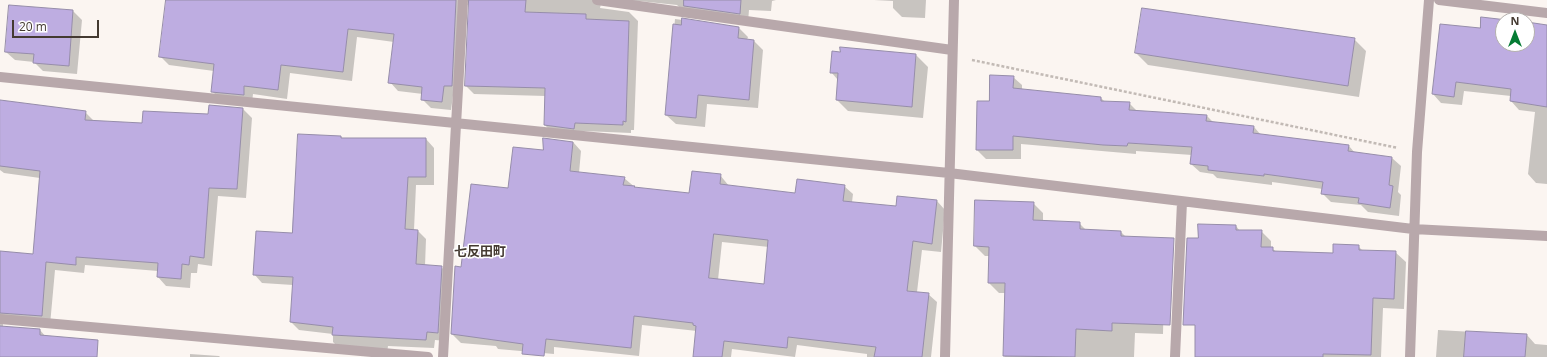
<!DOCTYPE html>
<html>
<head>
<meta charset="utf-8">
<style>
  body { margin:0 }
  #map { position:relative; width:1547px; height:357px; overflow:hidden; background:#fbf5f1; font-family:"Open Sans",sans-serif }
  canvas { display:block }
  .north { position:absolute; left:1495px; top:12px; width:40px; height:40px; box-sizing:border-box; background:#fff; border:1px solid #b4b0ad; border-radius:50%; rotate:0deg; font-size:11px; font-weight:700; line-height:16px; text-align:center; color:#443a31 }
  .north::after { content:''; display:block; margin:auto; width:14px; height:18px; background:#057c34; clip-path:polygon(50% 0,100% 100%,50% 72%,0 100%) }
  .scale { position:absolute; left:12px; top:20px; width:87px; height:18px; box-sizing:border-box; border:2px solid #443a31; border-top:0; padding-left:5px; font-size:12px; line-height:14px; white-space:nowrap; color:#443a31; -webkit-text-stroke:3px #fff; paint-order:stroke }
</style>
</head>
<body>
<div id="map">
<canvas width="1547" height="357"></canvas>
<div class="north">N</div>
<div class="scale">20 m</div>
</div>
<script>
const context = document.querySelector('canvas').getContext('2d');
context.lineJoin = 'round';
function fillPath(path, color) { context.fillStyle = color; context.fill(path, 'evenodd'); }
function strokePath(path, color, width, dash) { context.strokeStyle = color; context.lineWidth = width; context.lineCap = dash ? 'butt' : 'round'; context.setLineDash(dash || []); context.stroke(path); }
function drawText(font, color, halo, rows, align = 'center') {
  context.font = font + ' "Open Sans","Noto Sans JP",sans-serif'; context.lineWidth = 3; context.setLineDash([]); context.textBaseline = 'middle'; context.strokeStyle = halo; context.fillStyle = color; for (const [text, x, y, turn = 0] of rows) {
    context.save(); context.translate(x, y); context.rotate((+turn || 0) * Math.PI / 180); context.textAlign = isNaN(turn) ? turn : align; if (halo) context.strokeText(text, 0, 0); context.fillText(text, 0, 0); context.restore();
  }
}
fillPath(new Path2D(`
  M167,0H464L468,4L465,9L451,110L431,108L422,99L423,94L398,91L390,82L394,42L357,37L352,81L290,73L287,99L253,94L252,103L221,100L212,91L214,71L169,65L160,56Z
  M470,0H776L772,1L771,11L749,10L748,22L685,13L677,5L639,1V6L601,4L600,8L629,12L638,21L634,130H631V133L583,131V137L553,134L545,125L546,96L474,94L466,86Z
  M874,0H926L925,18L902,17L893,8V1Z
  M10,7L73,11L82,20L77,74L43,71L34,62L15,60L6,52Z
  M675,19L738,27L748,37L747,40L754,41L763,50L758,108L707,104L705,127L676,124L666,115Z
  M1503,21V44H1527V34L1547,36V184L1536,183L1528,174L1535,112L1519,110L1511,101V96L1464,91L1462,105L1441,103L1433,94L1481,30Z
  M1354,39L1366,51L1359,97L1148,65L1136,53Z
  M841,48L916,55L928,67L923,118L848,111L837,100L838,80L831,72L841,53Z
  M1013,77L1022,85V90L1101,98L1105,102L1129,103L1137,111L1207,116L1214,123L1254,127L1261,135L1349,146L1355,153L1392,158L1401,166L1398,192L1401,195L1399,216L1368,212L1361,205L1331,202L1322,193L1323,189L1272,182V185L1217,178L1213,174L1200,172L1191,164L1192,155L1136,151V154L1021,144V159H986L977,150L978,102H990Z
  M243,109L252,118L246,198L218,196L212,266L198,264L197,273H191L190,288L166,286L158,277V271L85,265L84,273L55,270L50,325L10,321L3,324V327L40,330L46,337L92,357H0V252L34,255L40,178L4,173L0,170V110L85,112L94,121L142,124Z
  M341,137L344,139H426L434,148V185H416L414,230L418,231L426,239L425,266L441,267L450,275L446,341L435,340L434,348L388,346L387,354L341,350L333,342V334L299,330L291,322L293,285L262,283L254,274L293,234Z
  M573,142L581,151L579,173L624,178L636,188L690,195L720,175L729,186L796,194L844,186L853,194L852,202L897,207L937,201L945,210L941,252L922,250L917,292L928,294L937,302L931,357H867V354L797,345L795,357L732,349L731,357H694L697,331L642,325L639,356L554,347V354L498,349L496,346L461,343L452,334L462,268L509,189L544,151ZM722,242L769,247L764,285L718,280Z
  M976,201L1033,203L1043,213V221L1079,223L1087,231L1121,232L1127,238L1165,248L1163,334L1135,333L1134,357H1005L1004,356L1006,293H999L989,283V256H985L975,246Z
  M1236,226L1240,231H1261L1271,241V248L1277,252L1334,254L1358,246L1363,251L1395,252L1406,262L1404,309L1383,308L1381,357H1196Z
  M1438,330L1527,335L1535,344L1547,345V357H1436Z
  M190,354L219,356L220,357H190Z`), '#0003');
const building = new Path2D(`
  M166,0H456L452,86H444L442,102L421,100L422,87L388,83L394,34L348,29L343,72L281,65L278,90L244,86V95L211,92L214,64L159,57Z
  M469,0H526L525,12L586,14V19L629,21L626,122L623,121V125L575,123L574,129L544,125L545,88L465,86Z
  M684,0H741L740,14L684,6Z
  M9,5L73,10L69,66L33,63L34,54L5,52Z
  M1142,8L1355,38L1348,86L1135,53Z
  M1481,17L1507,20H1503V44H1527V22L1547,25V107L1510,101L1511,89L1456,82L1454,97L1432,94L1440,24L1480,28Z
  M682,18L739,27L738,38L754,40L749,100L698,95L696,118L665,115L673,24L681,25Z
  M840,47L916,54L912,107L836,100L838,73H830L832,51L840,52Z
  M990,75L1014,76L1013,88L1101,97V101L1130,102L1129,110L1207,115L1206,121L1254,126L1253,133L1349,145L1348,151L1392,157L1389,185L1393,186L1390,208L1358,203L1359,198L1321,194L1323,182L1264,174V176L1208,170V166L1190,164L1192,147L1128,143L1127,146L1103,145L1013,136V150H976L977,101H989Z
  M0,100L86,111L85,120L142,123L143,111L208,114L209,105L243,108L237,189L209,188L204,258L190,256L189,265L182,264L181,279L157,277L158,263L76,257V265L46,262L42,316L0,313V251L33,254L40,171L0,166Z
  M298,134L341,136V138H426V177H408L405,229L418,230L416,264L442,266L438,333L427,332L426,340L332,335L333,327L290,322L293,277L253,275L256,231L292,233Z
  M543,138L573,142L570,171L625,177L623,185L635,186L634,187L689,193L692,171L721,174L720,184L795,193L797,179L845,185L843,201L896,206L897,196L937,200L932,244L913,241L907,291L929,293L922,357H874L876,347L788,337L787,348L724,341L722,357H693L696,326L693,325V323L634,316L631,348L546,339L544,356L522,354L523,344L451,334L455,266L461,267L471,184L508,188L513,147L543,150ZM714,234L768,240L764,284L709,278Z
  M975,200L1034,202L1033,220L1080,222V229L1121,231V236L1174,238L1170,325L1112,323V331L1076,329L1075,357L1003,356L1005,283H988L989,247L974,246Z
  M1198,224L1236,225V230H1262L1261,247H1273V251L1333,253V244L1359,245V250L1396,251L1394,299L1373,298L1371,355L1323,354V357H1195V325H1183L1187,238H1198Z
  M0,326L40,329V335L98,340L97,357H0Z
  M1466,331L1527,334L1525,357H1464Z`);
fillPath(building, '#beade1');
strokePath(building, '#968da9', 1);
strokePath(new Path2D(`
  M972,60L1398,148`), '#c2bab5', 2.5, [3, 2]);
strokePath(new Path2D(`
  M597,0L952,50
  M1439,0L1547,13
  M0,77L949,173L1413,229L1547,236
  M0,319L428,357
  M443,357L463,0
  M945,357L954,0
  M1175,357L1182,202
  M1410,357L1417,152L1429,0`), '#b8a8ab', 10);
drawText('bold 13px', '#443a31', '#fff', [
  ["七反田町",480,252]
]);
</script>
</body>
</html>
